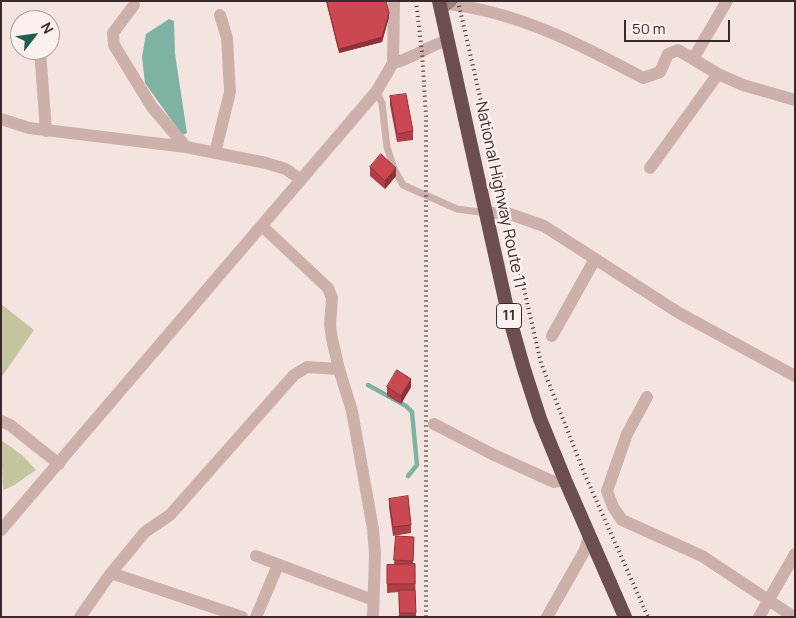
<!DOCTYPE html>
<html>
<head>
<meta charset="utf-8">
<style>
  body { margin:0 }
  #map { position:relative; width:796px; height:618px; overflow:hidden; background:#f4e4e0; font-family:Manrope,sans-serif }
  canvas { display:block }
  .frame { position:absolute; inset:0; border:2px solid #3b2a2b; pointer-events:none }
  .north { position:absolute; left:10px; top:10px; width:50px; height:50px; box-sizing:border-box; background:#fbf0ed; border:1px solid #aea19f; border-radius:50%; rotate:60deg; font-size:14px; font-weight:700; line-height:20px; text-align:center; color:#3b2a2b }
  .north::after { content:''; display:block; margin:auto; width:18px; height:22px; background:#1e5f4e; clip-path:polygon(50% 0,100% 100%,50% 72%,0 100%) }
  .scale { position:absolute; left:624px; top:20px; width:106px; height:22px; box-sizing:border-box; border:2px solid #3b2a2b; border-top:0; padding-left:6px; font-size:15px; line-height:18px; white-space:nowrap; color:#3b2a2b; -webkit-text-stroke:4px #fbf0ed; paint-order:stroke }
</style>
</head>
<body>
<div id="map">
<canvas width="796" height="618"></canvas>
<div class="frame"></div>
<div class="north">N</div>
<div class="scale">50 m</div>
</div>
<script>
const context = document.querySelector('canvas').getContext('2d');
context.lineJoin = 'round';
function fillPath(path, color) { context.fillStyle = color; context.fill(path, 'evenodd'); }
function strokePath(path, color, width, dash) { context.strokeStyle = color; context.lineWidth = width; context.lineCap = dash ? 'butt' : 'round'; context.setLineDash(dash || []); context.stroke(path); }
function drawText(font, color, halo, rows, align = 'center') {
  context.font = font + ' Manrope,sans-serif'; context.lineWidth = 5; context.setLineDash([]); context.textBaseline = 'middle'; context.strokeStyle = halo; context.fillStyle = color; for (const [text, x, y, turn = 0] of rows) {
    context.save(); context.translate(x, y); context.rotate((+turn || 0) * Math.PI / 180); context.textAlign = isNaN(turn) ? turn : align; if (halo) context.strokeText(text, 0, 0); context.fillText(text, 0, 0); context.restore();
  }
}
fillPath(new Path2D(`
  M1,304L34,330L1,378Z
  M1,440L22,455L36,470L13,486L3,490Z`), '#c4c59f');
fillPath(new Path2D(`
  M169,19L174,21L175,54L187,133L182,135L145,83L142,57L146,34Z`), '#7eb3a4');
strokePath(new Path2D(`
  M368,385L406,406L412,412L417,465L408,476`), '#7eb3a4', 4.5);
strokePath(new Path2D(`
  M376,92L382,103L387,147L394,169L403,185L457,209L487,213`), '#ceb0ab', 7);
strokePath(new Path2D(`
  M448,4C518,12 582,45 643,78L660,72L668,54L678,50L718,74L743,85L795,100
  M134,5L113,33L114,45L152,107L186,147
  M38,16V20
  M40,50L46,131
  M693,59L727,1
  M393,63C413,59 428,45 447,41
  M1,119L29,128L186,147L266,163L286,169L301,180
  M215,153L230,92L227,38L220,15
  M650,168L718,74
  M488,213H507L544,226L679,313L795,376
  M262,226L328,288L332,298L330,325L332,339L339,369L352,411L373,529L375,554L373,617
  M552,336L595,259
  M647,397L627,434L607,491L613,507L622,520L702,556L794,617
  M1,421L10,425L59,464
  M434,424L492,454L554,482L565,480
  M1,530L376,92L393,63L394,1
  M256,556L373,600
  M111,573L145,532L170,515L294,375L307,367L339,369
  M80,617L111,573L242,617
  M256,617L278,565
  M547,617L585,550L589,536
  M759,617L795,554`), '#ceb0ab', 12);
strokePath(new Path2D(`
  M441,9L451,1`), '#a27e7c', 12);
strokePath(new Path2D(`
  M439,1L508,313L523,366L540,419L565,480L625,617`), '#6c4e4e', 14);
strokePath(new Path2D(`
  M416,1L422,52L426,116V617
  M458,1L541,363L585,475L648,617`), '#3b2a2b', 4, [1, 4]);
fillPath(new Path2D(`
  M326,1H386L389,17L382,42L339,53Z
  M390,96L413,131V140L397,142L390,105Z
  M370,167L396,176L385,189L370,176Z
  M387,387H411L401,404L387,396Z
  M389,499L411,525V533L393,536L389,507Z
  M396,536L414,545L413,564H415L416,617H399V592L387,593V565H394Z`), '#af3e47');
fillPath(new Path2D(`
  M389,13V17L382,42L339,53V49Z
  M396,168V176L385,189V181Z
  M411,379V387L401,404V396Z`), '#8e3239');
const building = new Path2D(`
  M327,1H386L389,13L382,37L339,49Z
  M406,94L413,131L397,134L390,96Z
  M381,154L396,168L385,181L370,167Z
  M397,370L411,379L401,396L387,387Z
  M408,496L411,525L393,527L389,499Z
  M396,536L414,537L413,561L394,560Z
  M415,564V584H387V565Z
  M399,590H415L416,613H400Z
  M399,616H416V617H399Z`);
fillPath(building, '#cb4852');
strokePath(building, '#8e3239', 1);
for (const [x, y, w] of [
  [509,316,25]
]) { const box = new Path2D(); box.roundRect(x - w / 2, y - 12.5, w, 25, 4); context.fillStyle = '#fbf0ed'; context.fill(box); strokePath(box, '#3b2a2b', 1); }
drawText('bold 15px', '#3b2a2b', null, [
  ["11",509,316]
]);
drawText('16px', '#3b2a2b', '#fbf0ed', [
  ["National Highway Route 11",500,195,78]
]);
</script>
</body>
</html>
